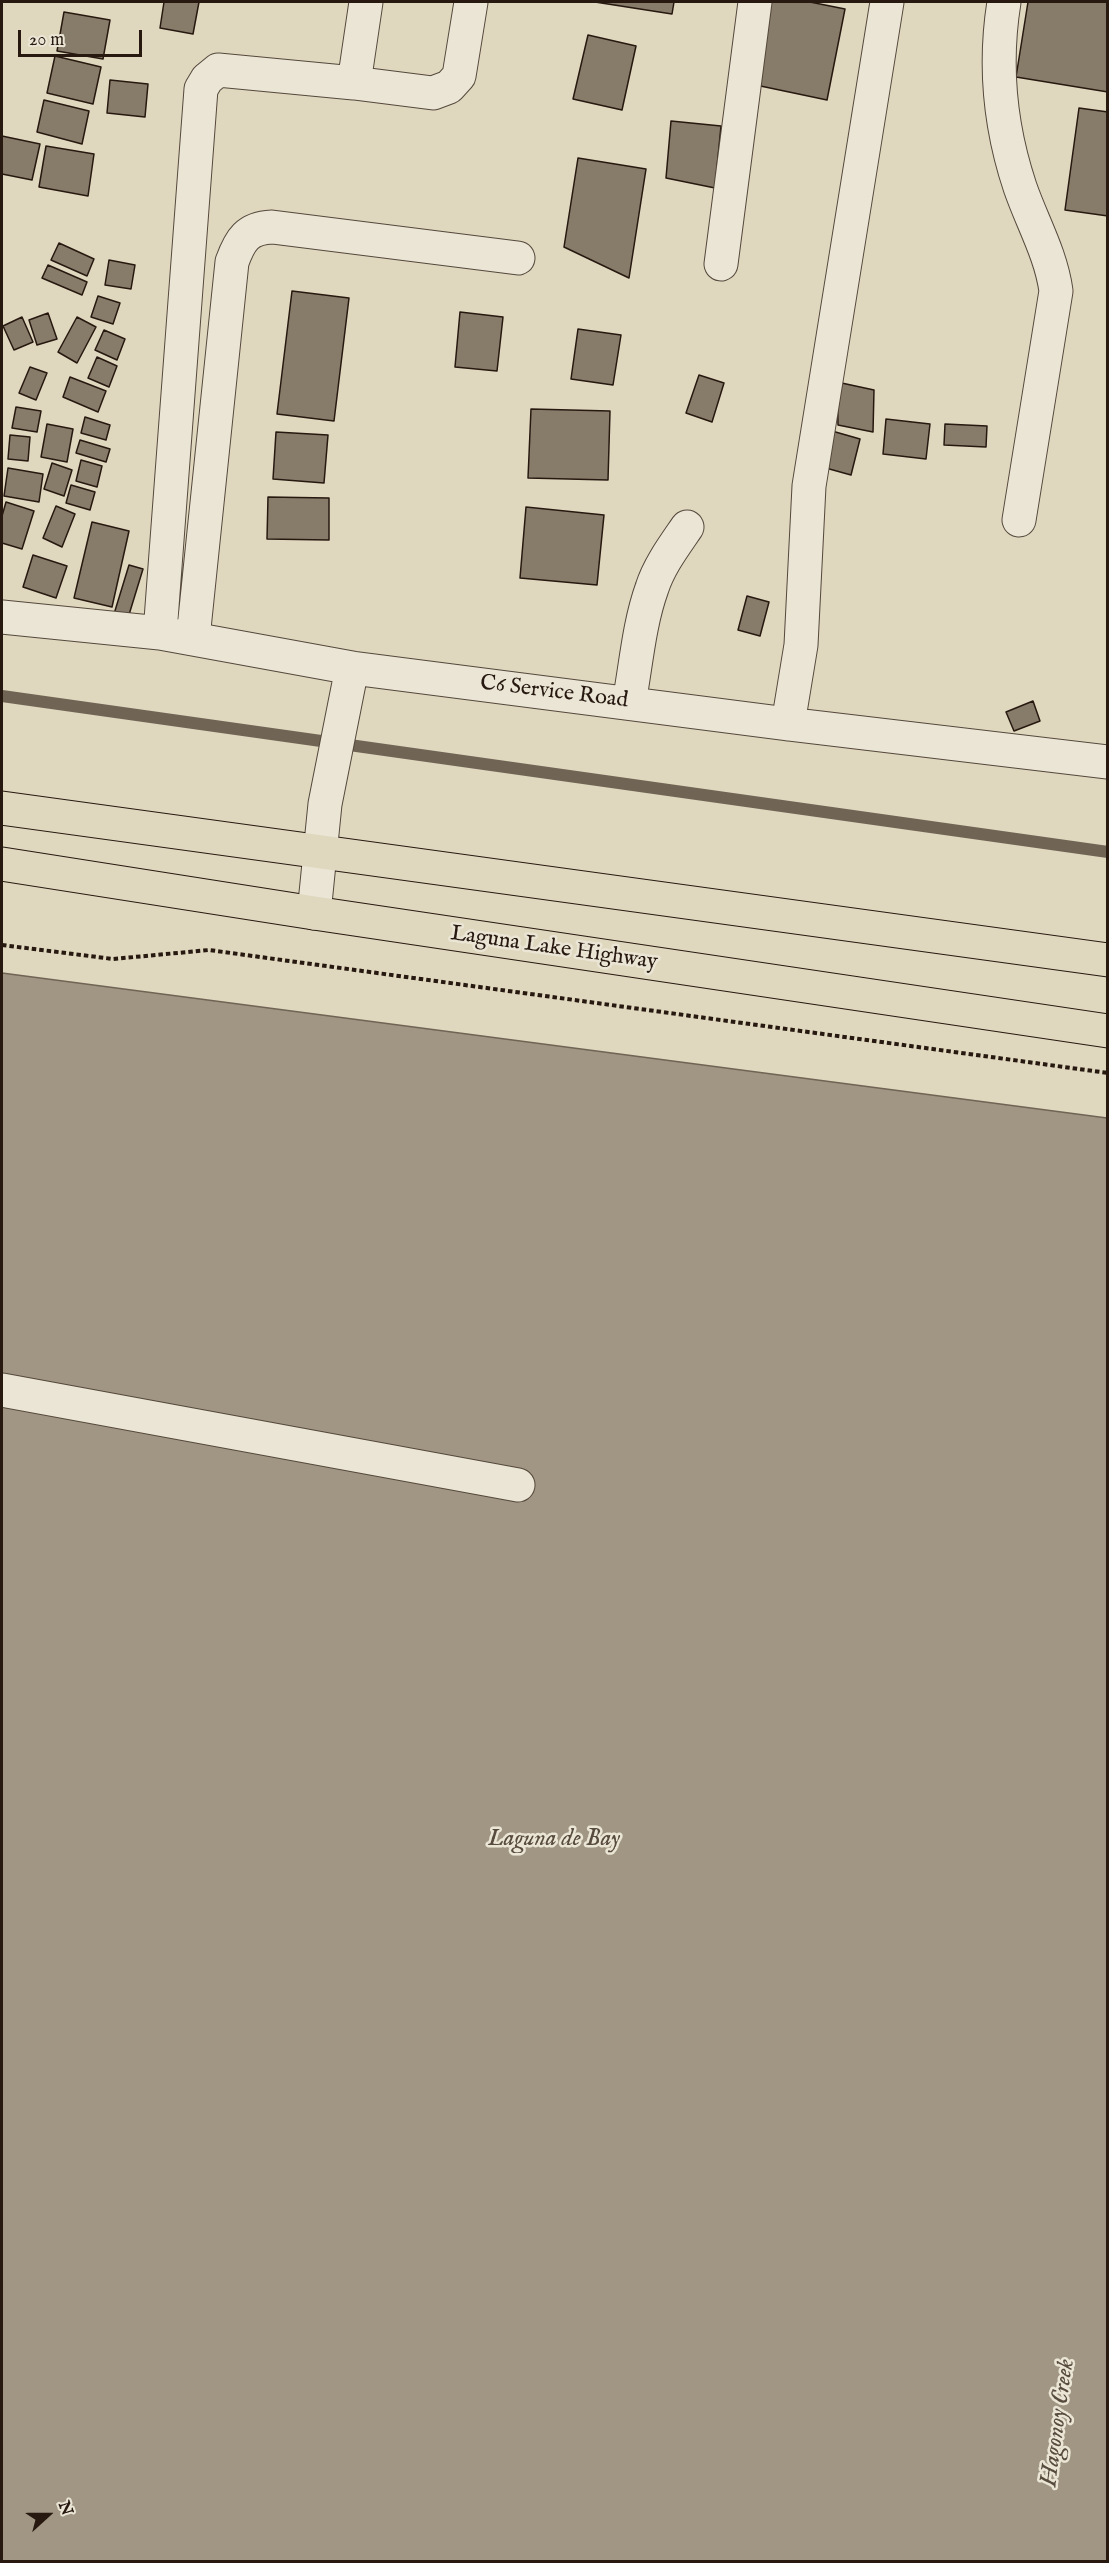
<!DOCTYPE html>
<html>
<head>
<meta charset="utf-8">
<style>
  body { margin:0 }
  #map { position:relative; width:1109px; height:2563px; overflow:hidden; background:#dfd7be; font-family:"IM FELL English",serif }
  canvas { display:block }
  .frame { position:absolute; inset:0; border:3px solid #271910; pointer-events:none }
  .north { position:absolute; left:18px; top:2485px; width:60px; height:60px; -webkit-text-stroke:4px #eae5d5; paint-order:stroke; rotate:69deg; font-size:16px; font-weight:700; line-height:24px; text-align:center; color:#271910 }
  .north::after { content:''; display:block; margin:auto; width:21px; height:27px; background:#271910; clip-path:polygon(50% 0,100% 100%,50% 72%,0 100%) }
  .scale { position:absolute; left:18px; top:30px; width:124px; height:27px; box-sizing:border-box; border:3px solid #271910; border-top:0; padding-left:8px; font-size:18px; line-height:21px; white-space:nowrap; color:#271910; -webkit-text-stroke:4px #eae5d5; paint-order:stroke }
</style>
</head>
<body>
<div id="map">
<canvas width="1109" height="2563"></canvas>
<div class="frame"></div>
<div class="north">N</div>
<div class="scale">20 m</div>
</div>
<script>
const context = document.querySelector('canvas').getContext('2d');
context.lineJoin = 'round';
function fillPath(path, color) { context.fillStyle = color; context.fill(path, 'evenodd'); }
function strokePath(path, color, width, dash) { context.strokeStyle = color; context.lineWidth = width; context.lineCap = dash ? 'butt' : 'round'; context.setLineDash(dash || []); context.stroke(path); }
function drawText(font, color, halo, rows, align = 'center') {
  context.font = font + ' "IM FELL English",serif'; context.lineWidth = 5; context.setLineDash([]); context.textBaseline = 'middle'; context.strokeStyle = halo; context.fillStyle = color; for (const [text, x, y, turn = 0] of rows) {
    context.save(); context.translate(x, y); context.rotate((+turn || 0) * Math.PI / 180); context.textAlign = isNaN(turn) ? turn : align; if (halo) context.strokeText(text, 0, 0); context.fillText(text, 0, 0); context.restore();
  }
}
const water = new Path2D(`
  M2,973L1107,1118V2561L2,2562Z`);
fillPath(water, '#a09683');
strokePath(water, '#706455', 1.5);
strokePath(new Path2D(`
  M2,696L1108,852`), '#706455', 12);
const building = new Path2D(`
  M164,2H199L193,34L160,28Z
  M595,2H674L672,14Z
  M767,2H810L845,9L827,100L751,84Z
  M1028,2H1108V92L1016,77Z
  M64,12L110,20L103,59L57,51Z
  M588,35L636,46L622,110L573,99Z
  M55,56L101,67L93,104L47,93Z
  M110,80L148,84L145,117L107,113Z
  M44,100L89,111L82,144L37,132Z
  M1079,108L1108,112V216L1065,210Z
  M671,121L721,126L715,188L666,178Z
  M2,136L40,144L32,180L2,174Z
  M46,146L94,154L88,196L39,187Z
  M578,158L646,169L629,278L564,247Z
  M59,243L94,259L87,276L51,260Z
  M109,260L135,265L131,289L105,285Z
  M48,265L87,282L82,295L42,278Z
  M292,291L349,298L334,421L277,414Z
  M98,296L120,303L113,324L91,317Z
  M460,312L503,317L497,371L455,367Z
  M48,313L57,339L37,345L29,320Z
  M22,317L33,342L14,350L3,326Z
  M77,317L96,327L77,363L58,352Z
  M578,329L621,335L613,385L571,379Z
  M104,330L125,339L117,360L95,350Z
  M97,357L117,366L109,387L88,378Z
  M30,367L47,373L36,400L19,393Z
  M699,375L724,383L712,422L686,413Z
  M70,377L106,391L98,412L63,397Z
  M837,382L874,390L873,432L838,425Z
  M16,407L41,411L37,432L12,428Z
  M531,409L610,411L608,480L528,478Z
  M85,417L110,425L106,440L81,433Z
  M886,419L930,424L926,459L883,454Z
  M47,424L73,429L67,462L41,457Z
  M945,424L987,426L986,447L944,445Z
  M825,429L860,439L851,475L815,465Z
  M276,432L328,435L324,483L273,479Z
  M10,435L30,437L28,461L8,459Z
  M80,440L110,449L106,462L76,453Z
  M81,460L102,466L97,487L76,481Z
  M52,463L72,470L64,496L44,489Z
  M8,468L43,474L39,502L4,496Z
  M71,485L95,492L90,510L66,503Z
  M268,497L329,498V540L267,539Z
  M6,502L34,511L22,549L2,543V516Z
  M56,506L75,514L62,547L43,538Z
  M526,507L604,515L597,585L520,578Z
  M92,522L129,531L112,607L74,598Z
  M33,555L67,566L56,598L23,587Z
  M129,565L143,569L128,618L114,614Z
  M747,596L769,602L760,636L738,630Z
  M1033,701L1040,721L1014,731L1006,712Z`);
fillPath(building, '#877c6a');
strokePath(building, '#271910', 1.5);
const minor = new Path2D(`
  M1004,2C994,64 1000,127 1020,187C1032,222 1051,254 1056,291L1019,520
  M354,83L433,93L449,87L459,76L471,2
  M721,264L755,2
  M2,617L160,633L352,668L788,724L1108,762
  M160,633L201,89L207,79L218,70L354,83L366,2
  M193,638L232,262C240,240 247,228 272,227L518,258
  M629,703C636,665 639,624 652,588C659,566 674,546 687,527
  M788,724L801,645L809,486L887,2
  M314,913L325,804L352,668
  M2,1390L518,1485`);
const major = new Path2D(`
  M2,808L1108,960
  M2,864L314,913L1108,1031`);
strokePath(minor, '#55483c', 35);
strokePath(major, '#271910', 35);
strokePath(new Path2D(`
  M2,945L113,959L209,950L1108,1073`), '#271910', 4, [4.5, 3]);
strokePath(minor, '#eae5d5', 33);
strokePath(major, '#dfd7be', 33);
drawText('22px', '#271910', '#eae5d5', [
  ["C6 Service Road",554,693,7],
  ["Laguna Lake Highway",554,949,8]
]);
drawText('italic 24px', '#574b3e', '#eae5d5', [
  ["Laguna de Bay",554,1840],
  ["Hagonoy Creek",1059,2423,-82]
]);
</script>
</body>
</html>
